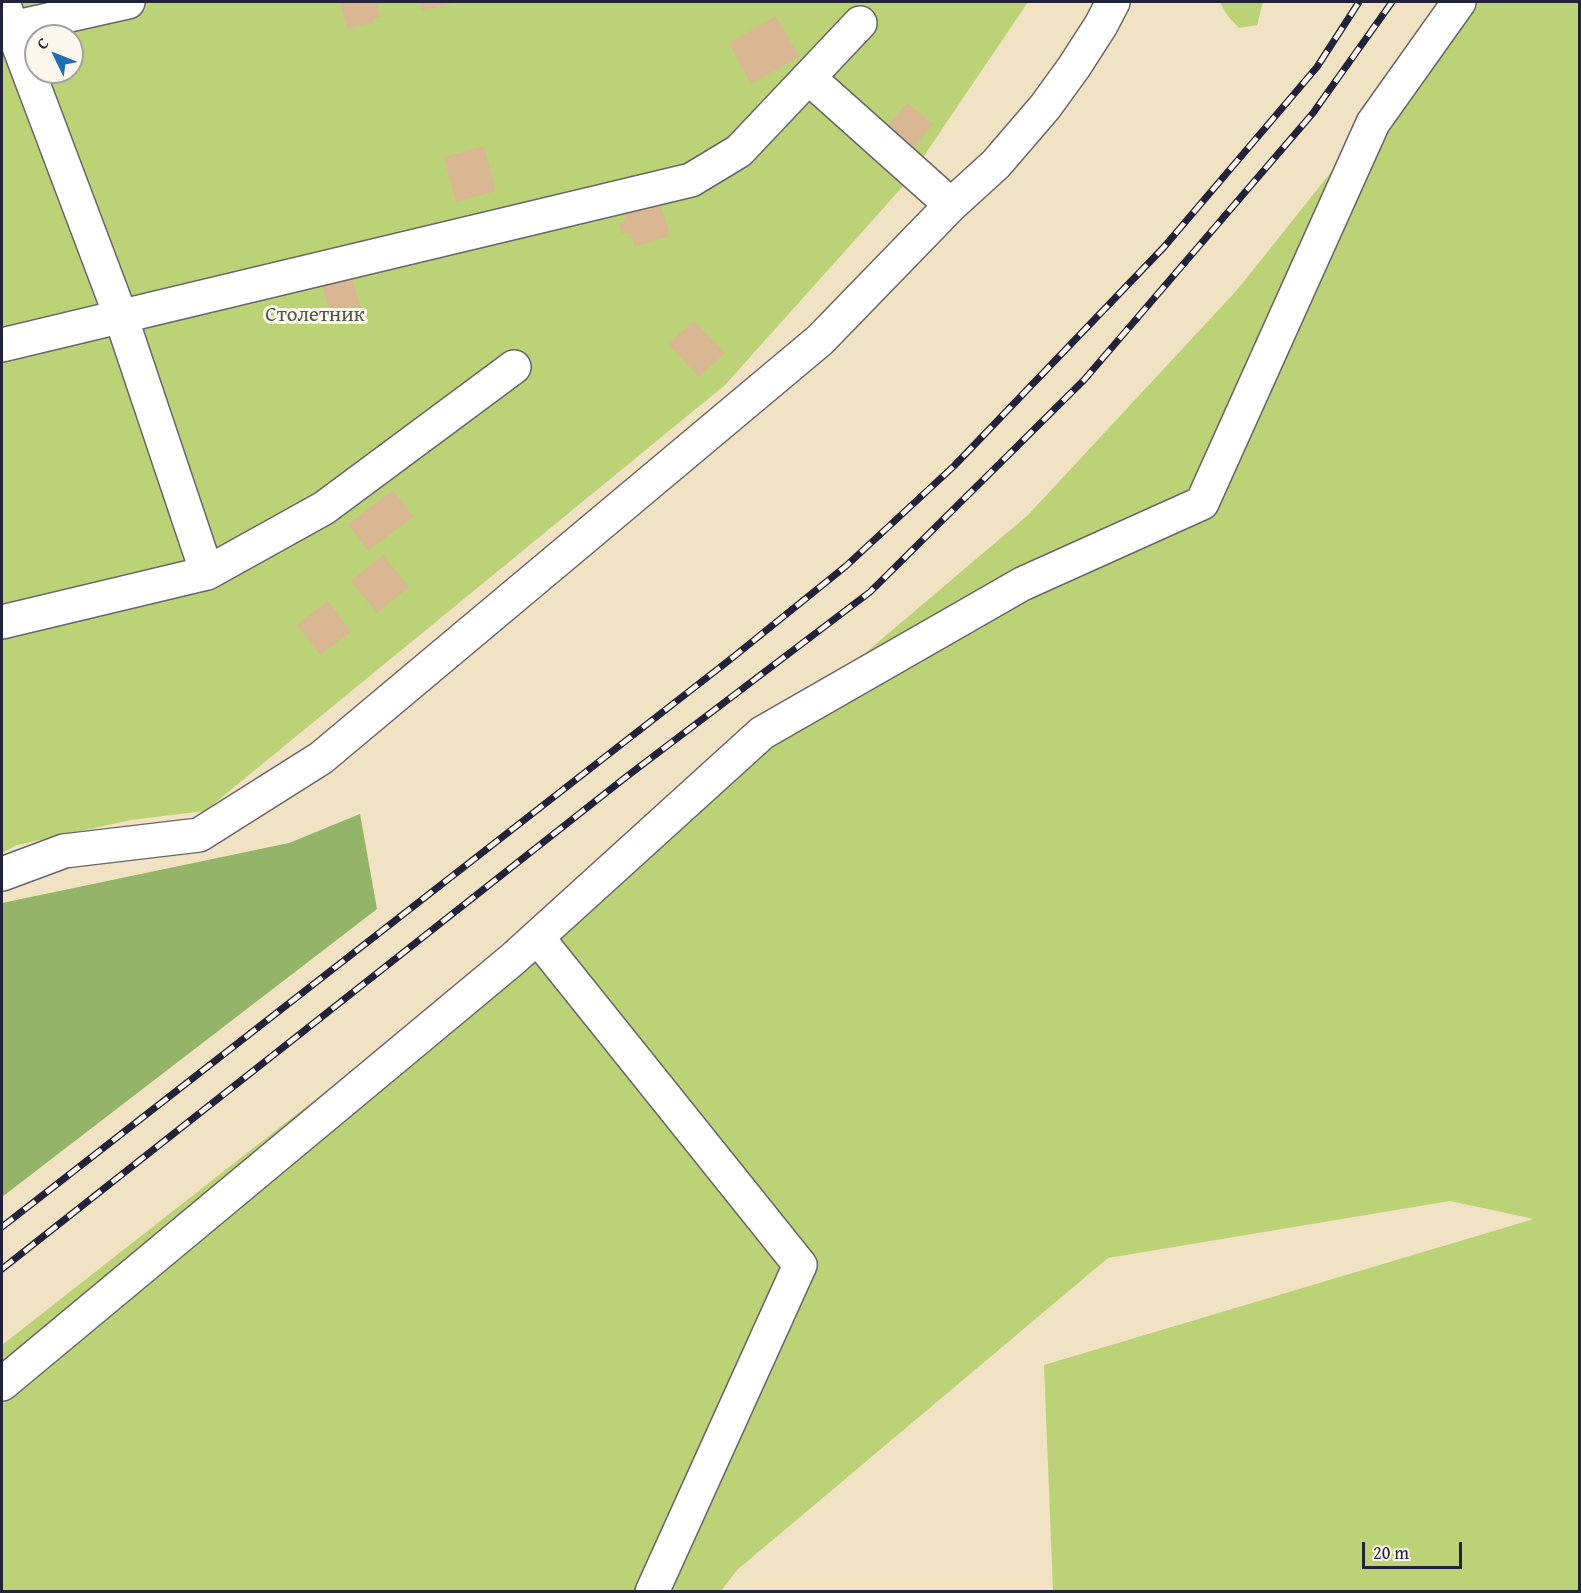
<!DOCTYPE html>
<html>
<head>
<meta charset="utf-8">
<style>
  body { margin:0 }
  #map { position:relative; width:1581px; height:1593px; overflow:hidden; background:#f1e2c4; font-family:"Gentium Book Plus",serif }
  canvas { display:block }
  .frame { position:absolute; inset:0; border:3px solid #22223b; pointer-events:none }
  .north { position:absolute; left:24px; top:24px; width:60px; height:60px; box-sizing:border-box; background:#fbf7ec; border:2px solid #a4a2a5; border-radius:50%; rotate:313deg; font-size:16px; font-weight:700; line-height:24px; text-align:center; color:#22223b }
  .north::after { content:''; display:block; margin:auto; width:21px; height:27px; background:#1f6fb2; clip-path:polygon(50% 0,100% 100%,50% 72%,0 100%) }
  .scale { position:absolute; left:1362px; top:1542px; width:100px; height:27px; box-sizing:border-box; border:3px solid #22223b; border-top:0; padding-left:8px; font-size:18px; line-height:21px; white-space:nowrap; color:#22223b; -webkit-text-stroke:4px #fbf7ec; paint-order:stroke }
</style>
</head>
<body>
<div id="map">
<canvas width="1581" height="1593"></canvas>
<div class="frame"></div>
<div class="north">С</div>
<div class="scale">20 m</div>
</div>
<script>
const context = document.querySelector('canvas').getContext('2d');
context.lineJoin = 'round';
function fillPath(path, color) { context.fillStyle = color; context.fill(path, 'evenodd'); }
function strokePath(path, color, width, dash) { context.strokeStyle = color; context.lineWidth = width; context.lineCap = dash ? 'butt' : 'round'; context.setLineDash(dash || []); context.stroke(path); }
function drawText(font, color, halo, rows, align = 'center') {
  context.font = font + ' "Gentium Book Plus",serif'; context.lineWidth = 6; context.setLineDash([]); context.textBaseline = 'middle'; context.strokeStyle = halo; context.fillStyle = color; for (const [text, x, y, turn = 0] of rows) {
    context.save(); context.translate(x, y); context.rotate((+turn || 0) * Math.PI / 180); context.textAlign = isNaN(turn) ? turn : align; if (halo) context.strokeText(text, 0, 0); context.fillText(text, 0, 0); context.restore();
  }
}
fillPath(new Path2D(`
  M2,2H1028L905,184L725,385L205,811L131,820L17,845L2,853ZM36,36H72V72H36Z
  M1220,2H1263L1257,25L1239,28L1227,15Z
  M1467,2H1579V1591H1053L1044,1365L1534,1219L1450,1201L1108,1258L737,1570L721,1591L2,1592V1345L626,856L1028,515L1237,290Z`), '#bbd277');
fillPath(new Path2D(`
  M360,814L377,909L2,1197V903L289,843Z`), '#94b468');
fillPath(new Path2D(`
  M340,2H376L380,17L373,18L374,23L347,29Z
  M420,2H449V5L422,10Z
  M776,16L799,57L751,84L729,43Z
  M907,103L933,124L911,151L878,138Z
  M484,146L496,191L456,202L444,157Z
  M658,196L670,236L635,247L630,232L622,234L619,223L626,220L622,207Z
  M348,266L361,308L332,317L319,275Z
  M694,321L725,353L699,377L668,344Z
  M393,490L413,517L368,551L348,524Z
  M383,555L409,587L377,613L351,581Z
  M328,601L351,632L320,655L297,625Z`), '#d9b793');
const minor = new Path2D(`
  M128,2L12,28L121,317L207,573
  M2,31L12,28L3,2
  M809,78L951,205
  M2,345L691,180L739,151L860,23
  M2,622L207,573L324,508L514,367
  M2,874L64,851L199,835L321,758L820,340L951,205L996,164L1045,107L1074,67L1101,25L1113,2
  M537,937L800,1265L652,1592
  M2,1384L513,959L762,733L1022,584L1202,503L1373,123L1459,2`);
strokePath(minor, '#6a656b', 36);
strokePath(minor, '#fff', 33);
const rail = new Path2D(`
  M2,1227L732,658L846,566L954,466L1164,247L1317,67L1359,2
  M2,1269L626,777L870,592L1084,380L1313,113L1392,2`);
strokePath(rail, '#22223b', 7);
strokePath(rail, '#fbf7ec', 4.5, [14]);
drawText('21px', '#50574d', '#fbf7ec', [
  ["Столетник",315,316]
]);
</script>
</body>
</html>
